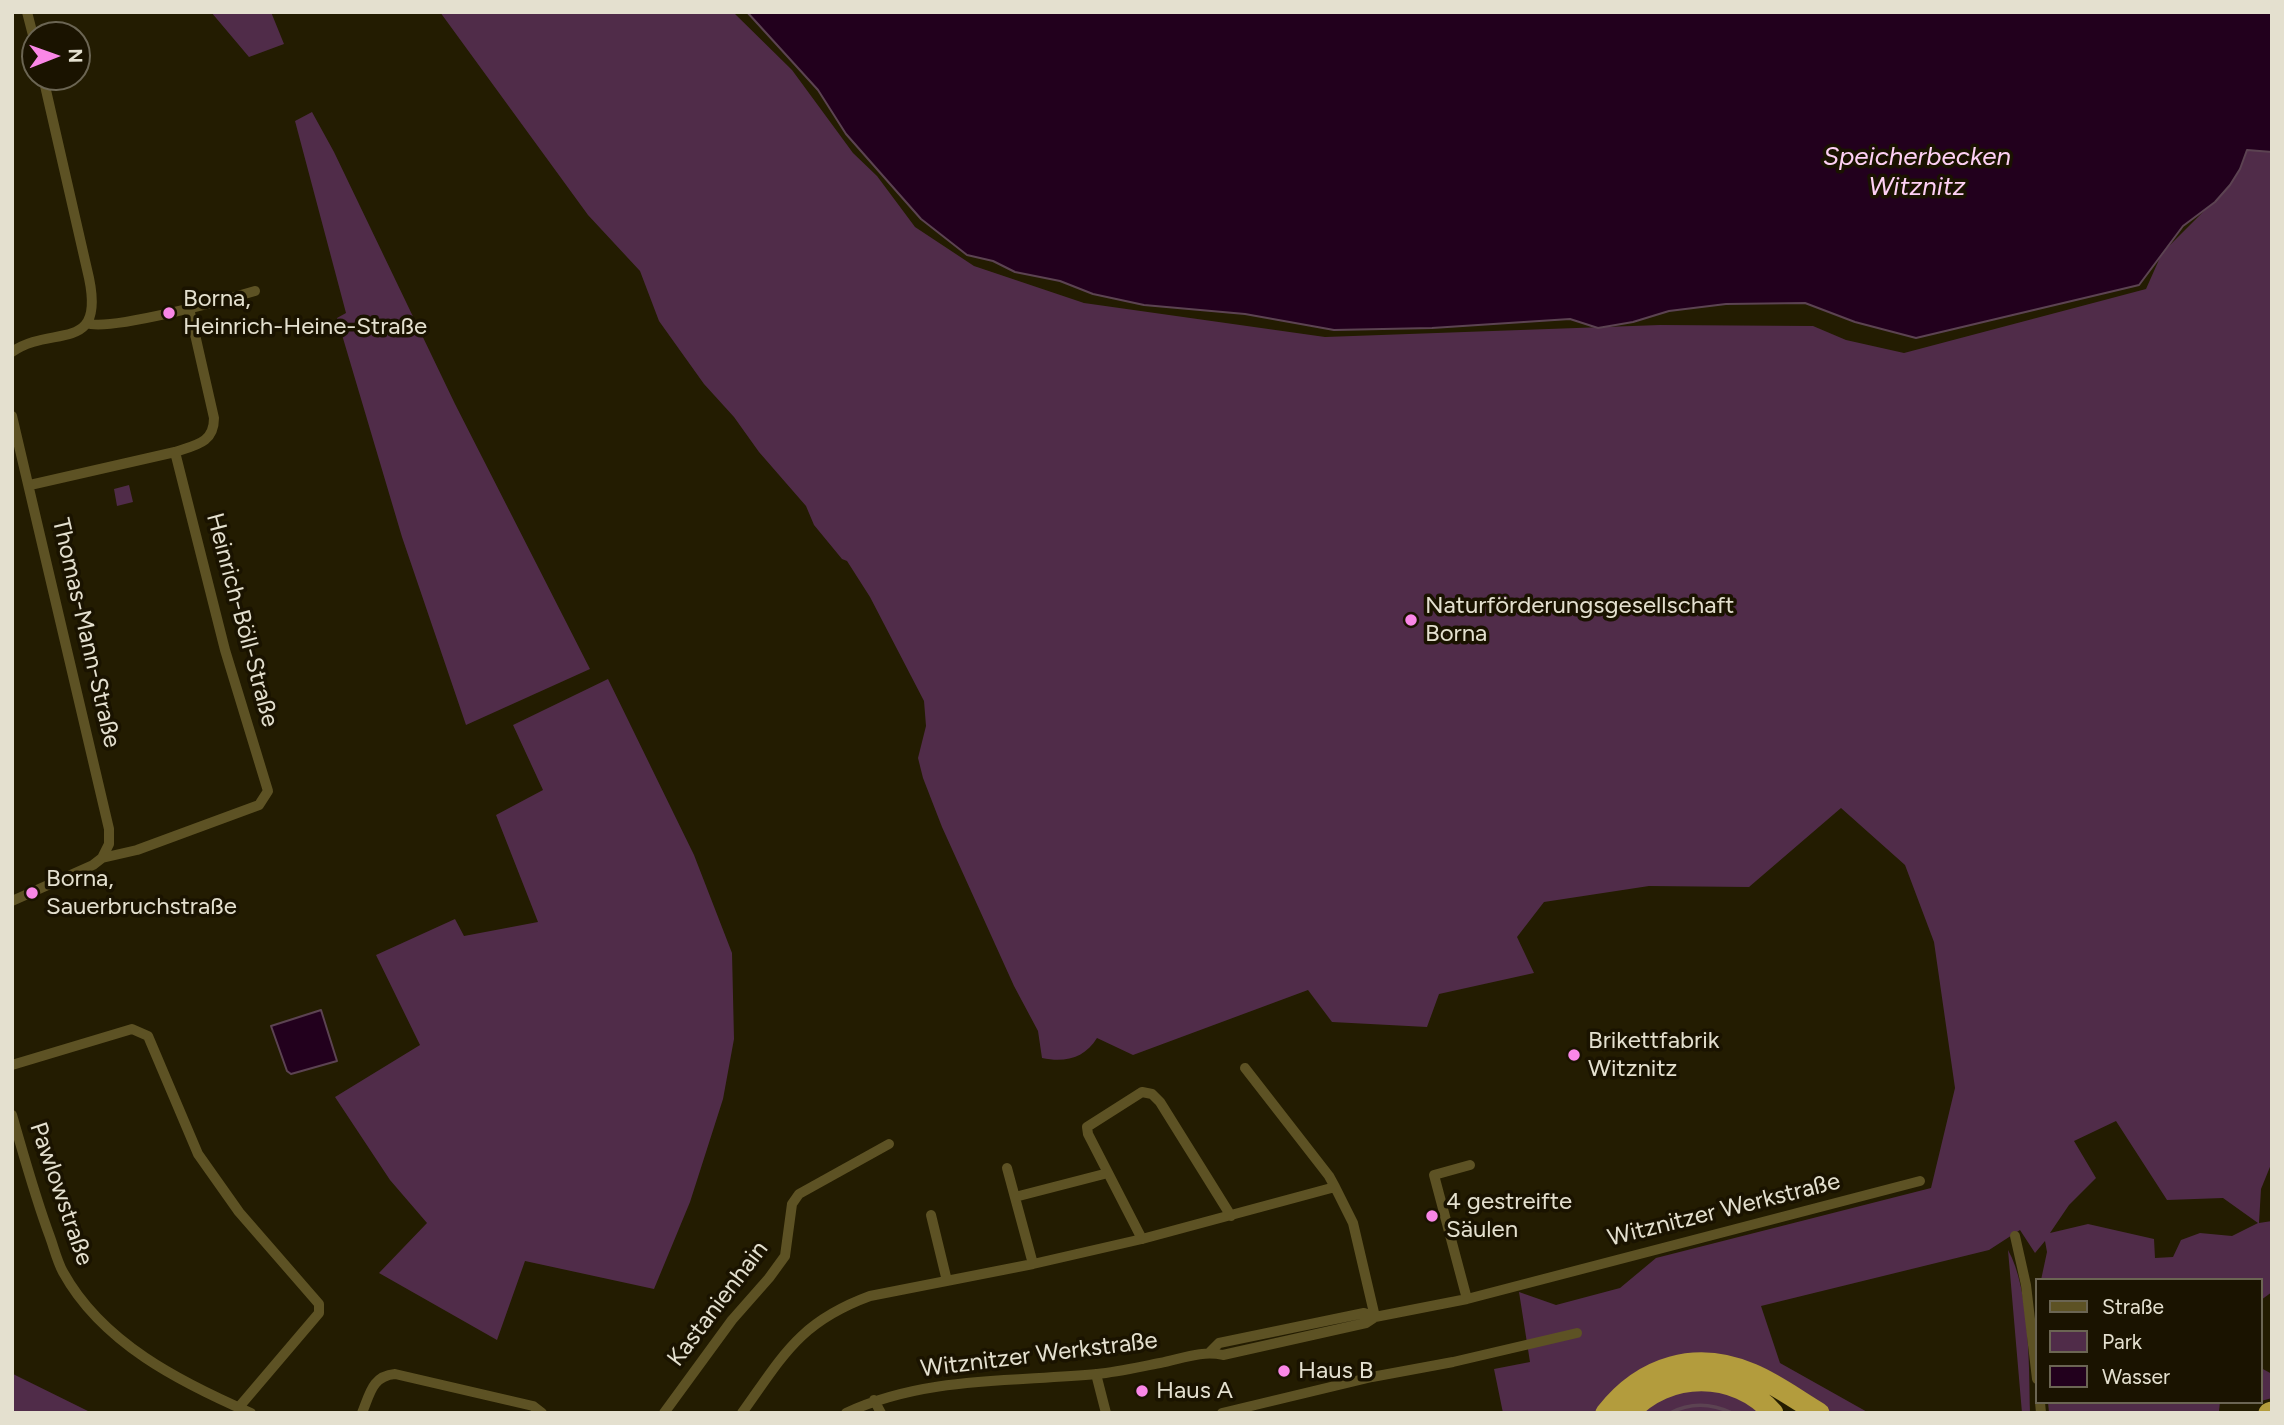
<!DOCTYPE html>
<html>
<head>
<meta charset="utf-8">
<style>
  body { margin:0 }
  #map { position:relative; width:2284px; height:1425px; overflow:hidden; background:#231c01; font-family:Figtree,sans-serif }
  canvas { display:block }
  .frame { position:absolute; inset:0; border:14px solid #e4e0cf; pointer-events:none }
  .legend { position:absolute; left:2035px; top:1278px; width:228px; height:126px; box-sizing:border-box; background:#1a1300; border:2px solid #6b6553; margin:0; padding:9px 12px; list-style:none; font-size:21px; color:#e4e0cf }
  .legend li { display:flex; align-items:center; gap:14px; height:35px }
  .legend b { width:35px; border:2px solid #6b6553 }
  .north { position:absolute; left:21px; top:21px; width:70px; height:70px; box-sizing:border-box; background:#1a1300; border:2px solid #6b6553; border-radius:50%; rotate:89deg; font-size:19px; font-weight:700; line-height:28px; text-align:center; color:#e4e0cf }
  .north::after { content:''; display:block; margin:auto; width:24px; height:32px; background:#fa87e7; clip-path:polygon(50% 0,100% 100%,50% 72%,0 100%) }
</style>
</head>
<body>
<div id="map">
<canvas width="2284" height="1425"></canvas>
<div class="frame"></div>
<ul class="legend">
<li><b style="height:9px;background:#5d5224"></b>Straße</li>
<li><b style="height:19px;background:#502c49"></b>Park</li>
<li><b style="height:19px;background:#22001d"></b>Wasser</li>
</ul>
<div class="north">N</div>
</div>
<script>
const context = document.querySelector('canvas').getContext('2d');
context.lineJoin = 'round';
function fillPath(path, color) { context.fillStyle = color; context.fill(path, 'evenodd'); }
function strokePath(path, color, width, dash) { context.strokeStyle = color; context.lineWidth = width; context.lineCap = dash ? 'butt' : 'round'; context.setLineDash(dash || []); context.stroke(path); }
function drawText(font, color, halo, rows, align = 'center') {
  context.font = font + ' Figtree,sans-serif'; context.lineWidth = 7; context.setLineDash([]); context.textBaseline = 'middle'; context.strokeStyle = halo; context.fillStyle = color; for (const [text, x, y, turn = 0] of rows) {
    context.save(); context.translate(x, y); context.rotate((+turn || 0) * Math.PI / 180); context.textAlign = isNaN(turn) ? turn : align; if (halo) context.strokeText(text, 0, 0); context.fillText(text, 0, 0); context.restore();
  }
}
fillPath(new Path2D(`
  M211,12H271L284,44L249,57Z
  M440,12H733L792,70L853,153L877,176L915,227L974,266L1084,303L1325,337L1660,325L1813,326L1846,340L1904,353L2146,289L2162,253L2230,185L2240,169L2247,150L2272,152V1162L2261,1189L2259,1223L2272,1221V1292L2261,1300V1280H2041L2047,1252L2045,1241L2035,1253L2020,1230L1989,1250L1761,1306L1780,1363L1869,1413H1832L1767,1374L1606,1400L1596,1413H1503L1494,1369L1530,1362L1519,1292L1556,1305L1620,1288L1656,1258L1931,1188L1955,1088L1934,942L1905,865L1841,808L1749,887L1649,886L1544,902L1517,937L1534,973L1439,994L1427,1027L1332,1022L1308,990L1133,1055L1097,1038C1085,1058 1065,1063 1042,1058L1038,1031L1014,986L942,827L923,778L918,758L926,726L924,701L870,597L847,561L842,559L814,525L806,506L759,452L734,417L704,384L659,321L640,271L588,215ZM2116,1121L2167,1200L2223,1198L2258,1223L2232,1236L2200,1233L2181,1240L2173,1257L2155,1258L2154,1239L2088,1224L2050,1233L2069,1205L2096,1178L2074,1141Z
  M312,112L334,152L455,404L590,669L466,725L402,537L337,318L346,313L295,121Z
  M129,485L133,502L117,506L114,489Z
  M608,679L694,855L732,953L734,1039L723,1099L690,1202L654,1289L525,1261L497,1340L379,1273L427,1223L390,1180L335,1097L420,1045L376,955L455,919L464,936L538,922L496,815L543,790L513,725Z
  M2008,1250C2030,1289 2029,1367 2030,1413H2022Z
  M2261,1368L2272,1374V1398L2261,1401Z
  M12,1373L15,1375L92,1413H12Z
  M1718,1387L1767,1413H1637L1672,1391Z
  M2048,1402H2220L2219,1411L2213,1413H2049Z`), '#502c49');
const water = new Path2D(`
  M747,12H2272V152L2247,150L2240,169L2230,185L2215,202L2183,226L2139,285L1916,338L1855,322L1805,303L1726,304L1669,311L1633,322L1598,328L1570,319L1432,328L1334,330L1245,314L1144,305L1093,294L1060,281L1015,272L993,261L967,255L921,219L846,134L818,90Z
  M321,1010L337,1061L291,1074L287,1071L271,1026Z`);
fillPath(water, '#22001d');
strokePath(water, '#5c4352', 2);
strokePath(new Path2D(`
  M1670,1413C1691,1402 1711,1403 1732,1413`), '#5c4352', 3.5);
strokePath(new Path2D(`
  M27,12L35,43
  M87,323C107,332 228,299 255,291
  M12,352C52,324 105,355 89,278L43,77
  M12,416L109,829V844L102,858
  M30,485L175,452C196,445 214,443 214,418L189,308
  M12,901L93,865L102,858L137,850L259,805L268,791L225,650L175,452
  M12,1065L132,1029L148,1036L198,1154L239,1212L319,1304V1313L239,1407V1413
  M1245,1068L1329,1176L1335,1187
  M12,1115C24,1156 35,1197 50,1237C54,1248 57,1261 63,1272C102,1343 180,1382 251,1413
  M1007,1168L1033,1264
  M1015,1197L1108,1173
  M931,1215L947,1281
  M2015,1236L2026,1285L2037,1379
  M1142,1239L1088,1134L1087,1127L1142,1092L1152,1094L1160,1102L1231,1216
  M1467,1299L1434,1175L1470,1165
  M1210,1352L1219,1343L1364,1313L1375,1317
  M1096,1374L1106,1413
  M874,1400L881,1413
  M2040,1402L2041,1413
  M362,1413C370,1394 372,1376 395,1374L533,1406L542,1413
  M664,1413L732,1320L769,1278L785,1256L792,1204L799,1194L889,1144
  M742,1413C783,1356 799,1322 870,1296L1033,1264L1142,1239L1335,1187L1353,1223L1375,1317
  M846,1413C925,1376 1013,1382 1097,1374C1118,1372 1139,1367 1160,1363C1181,1359 1202,1350 1223,1355L1366,1323L1375,1317L1467,1299L1920,1181
  M1222,1413L1372,1377L1453,1362L1577,1333`), '#5d5224', 10);
strokePath(new Path2D(`
  M1606,1413C1643,1366 1696,1350 1752,1374C1776,1384 1797,1400 1819,1413
  M1629,1413C1667,1370 1736,1370 1773,1413
  M2269,1413L2272,1412`), '#b39c3d', 21);
for (const [x, y, r, color] of [
  [169,313,7,"#fa87e7"],
  [1411,620,7,"#fa87e7"],
  [32,893,7,"#fa87e7"],
  [1574,1055,7,"#fa87e7"],
  [1432,1216,7,"#fa87e7"],
  [1284,1371,7,"#fa87e7"],
  [1142,1391,7,"#fa87e7"]
]) { const dot = new Path2D(); dot.arc(x, y, r, 0, 2 * Math.PI); context.fillStyle = color; context.fill(dot); strokePath(dot, '#1a1300', 2.5); }
drawText('24px', '#e4e0cf', '#1a1300', [
  ["Borna,",183,299],
  ["Heinrich-Heine-Straße",183,327],
  ["Naturförderungsgesellschaft",1425,606],
  ["Borna",1425,634],
  ["Borna,",46,879],
  ["Sauerbruchstraße",46,907],
  ["Brikettfabrik",1588,1041],
  ["Witznitz",1588,1069],
  ["4 gestreifte",1446,1202],
  ["Säulen",1446,1230],
  ["Haus B",1298,1371],
  ["Haus A",1156,1391]
], 'left');
drawText('24px', '#e4e0cf', '#1a1300', [
  ["Heinrich-Böll-Straße",242,620,75],
  ["Thomas-Mann-Straße",86,633,77],
  ["Pawlowstraße",61,1194,71],
  ["Witznitzer Werkstraße",1724,1210,-14],
  ["Kastanienhain",718,1304,-53],
  ["Witznitzer Werkstraße",1039,1355,-7]
]);
drawText('italic 26px', '#fed0f4', '#1a1300', [
  ["Speicherbecken",1917,157],
  ["Witznitz",1917,187]
]);
</script>
</body>
</html>
